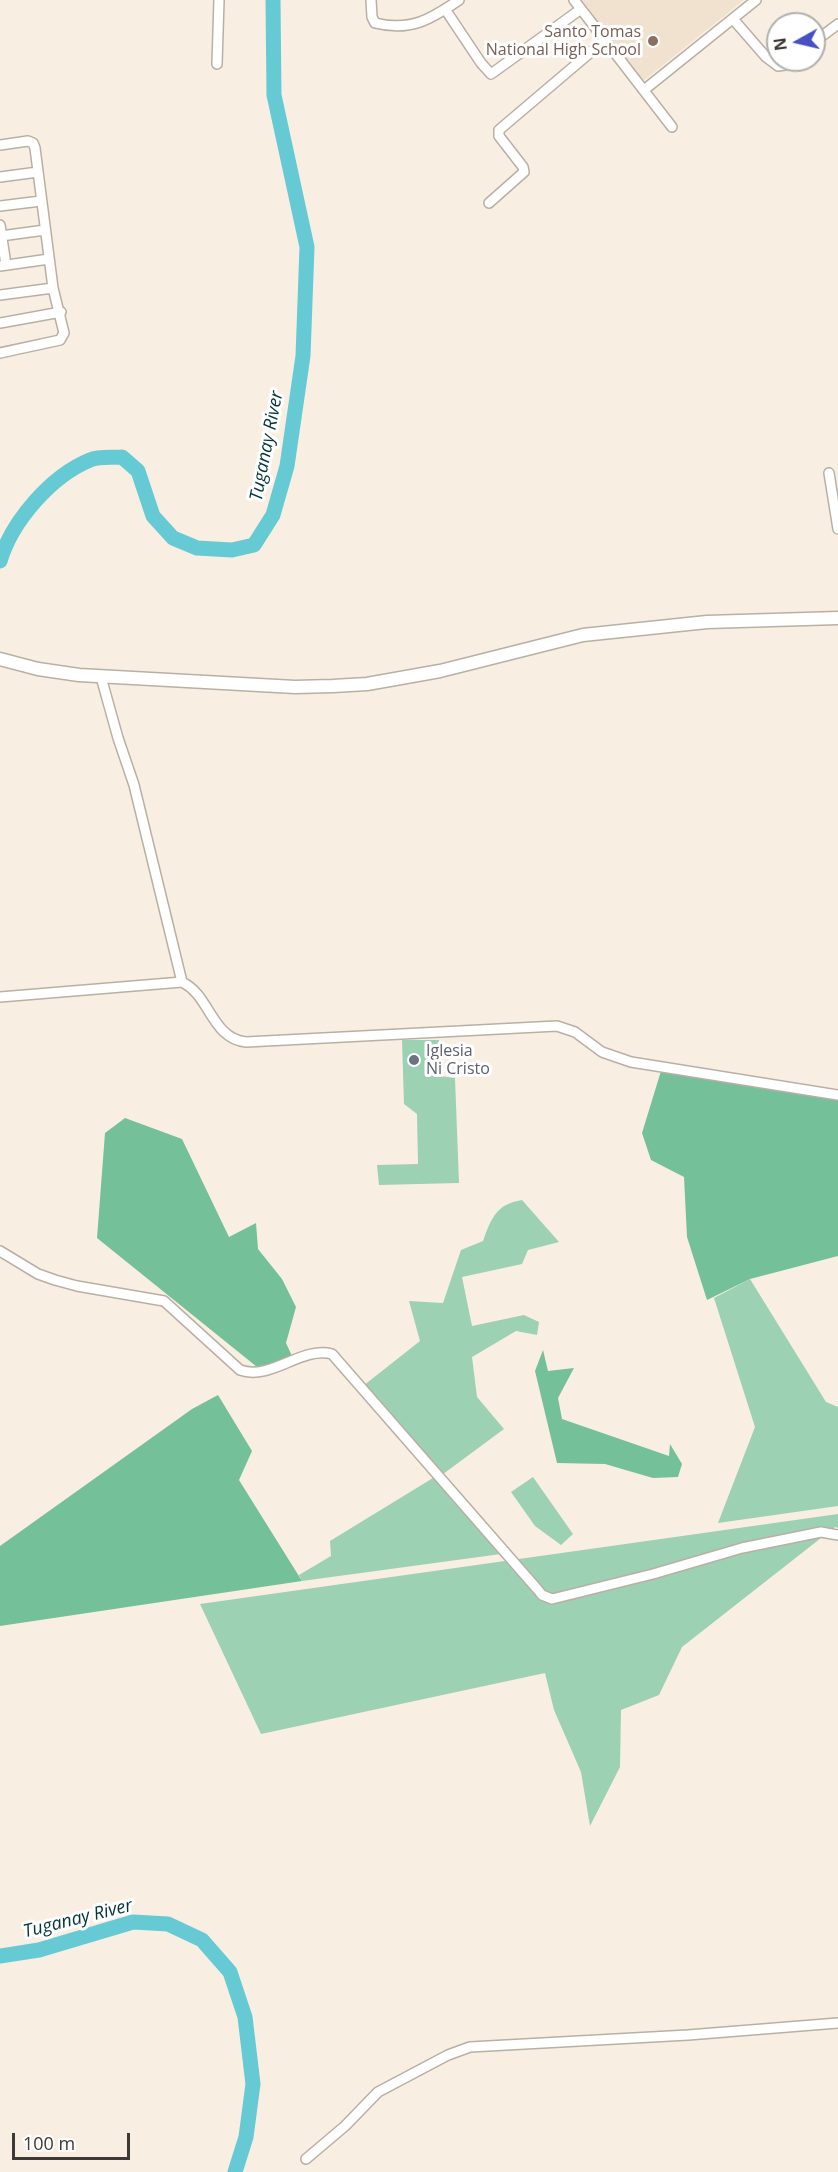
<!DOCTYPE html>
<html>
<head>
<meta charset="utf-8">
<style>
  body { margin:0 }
  #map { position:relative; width:838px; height:2172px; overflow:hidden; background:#f9eee2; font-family:"Open Sans",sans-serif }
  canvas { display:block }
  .north { position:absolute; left:766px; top:12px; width:60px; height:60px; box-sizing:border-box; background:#fff; border:2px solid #b1b0ae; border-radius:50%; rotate:262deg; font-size:16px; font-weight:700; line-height:24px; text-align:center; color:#3d3934 }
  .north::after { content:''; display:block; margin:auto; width:21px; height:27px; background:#474fc4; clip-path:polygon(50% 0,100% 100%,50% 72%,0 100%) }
  .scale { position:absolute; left:12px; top:2133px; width:118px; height:27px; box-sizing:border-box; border:3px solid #3d3934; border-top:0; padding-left:8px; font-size:18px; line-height:21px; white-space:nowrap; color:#3d3934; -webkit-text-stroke:4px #fff; paint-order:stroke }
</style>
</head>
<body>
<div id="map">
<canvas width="838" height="2172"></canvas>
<div class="north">N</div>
<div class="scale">100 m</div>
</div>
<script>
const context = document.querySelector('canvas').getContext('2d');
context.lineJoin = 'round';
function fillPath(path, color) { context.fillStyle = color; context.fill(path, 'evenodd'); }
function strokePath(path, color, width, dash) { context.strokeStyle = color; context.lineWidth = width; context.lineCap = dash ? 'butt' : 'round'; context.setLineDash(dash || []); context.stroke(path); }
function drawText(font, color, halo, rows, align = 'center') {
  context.font = font + ' "Open Sans",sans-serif'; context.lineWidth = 6; context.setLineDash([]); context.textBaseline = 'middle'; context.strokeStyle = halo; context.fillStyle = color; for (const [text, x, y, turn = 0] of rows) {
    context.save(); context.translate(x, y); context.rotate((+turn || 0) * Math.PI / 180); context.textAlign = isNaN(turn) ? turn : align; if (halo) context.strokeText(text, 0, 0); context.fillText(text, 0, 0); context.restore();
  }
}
fillPath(new Path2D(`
  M580,0H744L643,81Z`), '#f1e2cf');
fillPath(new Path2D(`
  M402,1040H439L440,1076L455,1078L459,1183L379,1185L377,1165L418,1164L417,1114L404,1104Z
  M522,1200L559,1242L528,1250L522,1264L462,1277L472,1326L524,1315L539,1322L537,1335L516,1331L472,1357L477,1397L504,1429L435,1480L501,1554L302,1581L299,1575L331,1556L330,1541L433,1478L363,1386L420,1341L409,1301L443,1303L461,1250L483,1241C491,1219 496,1204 522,1200Z
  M750,1279L826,1402L838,1407V1506L718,1523L755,1427L714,1298Z
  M533,1477L573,1534L561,1545L535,1526L511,1492Z
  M838,1514V1528L835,1527L682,1647L659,1695L621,1710L620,1767L590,1826L581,1772L554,1710L545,1673L261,1734L200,1604Z`), '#9cd1b4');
fillPath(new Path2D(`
  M661,1071L838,1096V1256L750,1279L707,1300L687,1237L684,1177L651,1160L642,1133Z
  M125,1118L182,1139L229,1237L256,1223L258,1249L282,1279L296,1307L286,1343L292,1356L262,1371L97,1238L105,1133Z
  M543,1350L548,1371L574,1368L558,1398L562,1419L669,1456L670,1444L682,1464L678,1477L653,1478L605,1464L557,1463L535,1371Z
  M218,1395L252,1451L239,1480L302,1581L0,1626V1546L192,1409Z`), '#74c099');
strokePath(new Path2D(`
  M0,561C12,521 51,476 90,460C99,456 112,458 122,457L138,471L153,516L173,538L197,548L232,550L254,545L273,515L287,466L303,356L307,247L274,95L273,0
  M0,1956L39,1950L133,1922L168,1924L202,1940L230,1972L245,2017L253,2084L246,2137L235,2172`), '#65cad4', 15);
const street = new Path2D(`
  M371,0L372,17L375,23C411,32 431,19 459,0
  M574,0L672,127
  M445,9L481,63L491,74L581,9
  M733,19L766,57L778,66L785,65L794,60
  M814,42L838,24
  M217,64L219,0
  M644,90L756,0
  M0,145L28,141L33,143L35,148L53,288L64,333L60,340L0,353
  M0,177L38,172
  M489,203L524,172L523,167L499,136V130L605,40
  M0,206L41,201
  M0,225L6,265
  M1,236L45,230
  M0,266L49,259
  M0,295L53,288
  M0,323L61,312
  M829,473L838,529
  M101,677L118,738L134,785L182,982
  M0,997L182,982C210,995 211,1038 246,1042L557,1026L575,1032L602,1052L631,1062L838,1095
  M0,1251L38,1274L55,1280L77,1286L164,1301L240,1370C271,1381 301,1346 332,1354L538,1590L542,1595L552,1599L653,1574L742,1548L821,1532L838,1535
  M306,2159L345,2126L378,2092L448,2055L470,2047L688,2035L838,2023`);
const secondary = new Path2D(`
  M0,659L38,669L79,675L295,687L333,686L367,684L440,671L583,635L707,622L838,618`);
strokePath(street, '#b9b0a4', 12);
strokePath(secondary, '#b9b0a4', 15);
strokePath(street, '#fff', 9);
strokePath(secondary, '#fff', 12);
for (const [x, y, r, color] of [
  [653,41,6,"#8d6e63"],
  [414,1060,6,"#6b7280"]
]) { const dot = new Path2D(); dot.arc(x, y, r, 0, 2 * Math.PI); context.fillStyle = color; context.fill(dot); strokePath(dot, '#fff', 2); }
drawText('16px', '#785e54', '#fff', [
  ["Santo Tomas",641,32],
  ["National High School",641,50]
], 'right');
drawText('16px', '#5b616d', '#fff', [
  ["Iglesia",426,1051],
  ["Ni Cristo",426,1069]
], 'left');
drawText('italic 18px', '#023539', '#fff', [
  ["Tuganay River",267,446,-79],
  ["Tuganay River",78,1919,-14]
]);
</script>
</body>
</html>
